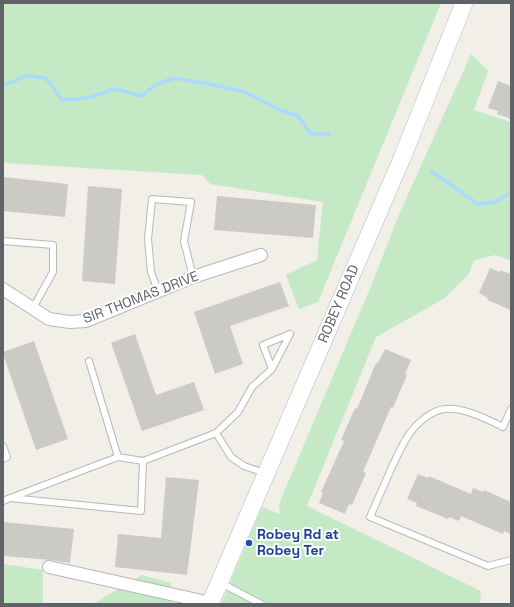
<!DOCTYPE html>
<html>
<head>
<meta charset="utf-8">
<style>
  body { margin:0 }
  #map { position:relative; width:514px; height:607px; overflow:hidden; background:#f1efe8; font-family:"Space Grotesk",sans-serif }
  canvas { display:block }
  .frame { position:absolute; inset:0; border:4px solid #5f6368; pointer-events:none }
</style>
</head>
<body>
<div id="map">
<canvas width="514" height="607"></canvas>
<div class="frame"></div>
</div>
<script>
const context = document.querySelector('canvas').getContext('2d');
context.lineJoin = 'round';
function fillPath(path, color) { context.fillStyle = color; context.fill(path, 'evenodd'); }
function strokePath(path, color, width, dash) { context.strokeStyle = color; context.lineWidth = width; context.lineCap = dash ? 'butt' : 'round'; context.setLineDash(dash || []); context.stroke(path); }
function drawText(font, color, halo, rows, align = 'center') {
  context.font = font + ' "Space Grotesk",sans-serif'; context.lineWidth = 4; context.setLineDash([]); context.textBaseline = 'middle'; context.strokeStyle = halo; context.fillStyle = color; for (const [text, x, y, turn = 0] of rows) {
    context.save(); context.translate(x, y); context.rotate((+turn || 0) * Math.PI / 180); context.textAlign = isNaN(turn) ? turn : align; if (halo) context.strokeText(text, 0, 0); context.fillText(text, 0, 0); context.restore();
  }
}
fillPath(new Path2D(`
  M3,3H441L318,302L299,309L286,275L317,260L323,202L210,184L202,175L3,163Z
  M471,54L488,71L474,110L511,122V261L496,255L474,260L468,275L445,298L376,337L307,506L481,591L480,604H221L262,507L280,514L279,504L371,286L398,217Z
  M3,564L43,570V604H3Z
  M142,575L171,583L172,604H93Z`), '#c5e8c5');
strokePath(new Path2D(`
  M3,85L7,84L28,75L47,79L62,100L87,98L115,89L142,96L156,84L175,78L209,84L245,92L282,111L297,115L311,134H329
  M431,171L478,204L495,202L511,193`), '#aadaff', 3.5);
fillPath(new Path2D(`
  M498,81L511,86V119L497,114L498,111L488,108Z
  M3,177L68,184L65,217L3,211Z
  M88,186L122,189L115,284L82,281Z
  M217,196L316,205L313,238L214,230Z
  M490,268L499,272L500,270L511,274V310L487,300L488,298L479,293Z
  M280,282L289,306L230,326L243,364L215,374L194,312Z
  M135,334L156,395L194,382L204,410L142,431L111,343Z
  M34,341L68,439L36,450L3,354V352Z
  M385,349L411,360L405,374L407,375L393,408L391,407L363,472L366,473L352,505L349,504L345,514L319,503L323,493L321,492L344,441L341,440L355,408L357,409L376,363H378Z
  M418,474L428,478L429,476L471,494L473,488L483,492L484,490L511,502V534L504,531L503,534L461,516L459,521L449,517L448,519L416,506L417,503L407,499Z
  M166,477L199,480L187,575L115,567L118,534L161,538Z
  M3,522L74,529L70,563L51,560L3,556Z`), '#cccac5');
const lane = new Path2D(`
  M3,241L53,245V272L33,308
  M158,291L151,272L148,239L152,199L191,202L184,241L193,277
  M89,361L118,457
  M511,409L503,427C487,419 463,407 445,409C432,410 417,423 410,433C402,444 397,457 391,469C384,485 377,501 370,517L488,566L511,560
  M216,433L231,457L244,466L265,473
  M3,446L7,457L3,459
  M13,497L118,457L143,461
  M3,501L10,498L141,511L143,461L216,433L238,412L252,387L272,369L290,334L263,345L272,369
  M221,583L261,604`);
const street = new Path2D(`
  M3,289L49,319L70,322L86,321L193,277L261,255
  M49,567L211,603`);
const secondary = new Path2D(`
  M210,604L402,158L464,3`);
strokePath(lane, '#b5b8bc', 8);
strokePath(street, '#b5b8bc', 14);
strokePath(secondary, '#b6babf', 18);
strokePath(lane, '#fff', 6);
strokePath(street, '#fff', 12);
strokePath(secondary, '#fff', 17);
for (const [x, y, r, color] of [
  [249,543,4,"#1a4fb4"]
]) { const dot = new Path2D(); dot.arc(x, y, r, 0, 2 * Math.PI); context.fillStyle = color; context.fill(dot); strokePath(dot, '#fff', 1.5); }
drawText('14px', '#5f6368', '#fff', [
  ["SIR THOMAS DRIVE",141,298,-21],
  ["ROBEY ROAD",339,304,-67]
]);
drawText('bold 14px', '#164399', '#fff', [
  ["Robey Rd at",257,535],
  ["Robey Ter",257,551]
], 'left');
</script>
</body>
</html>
